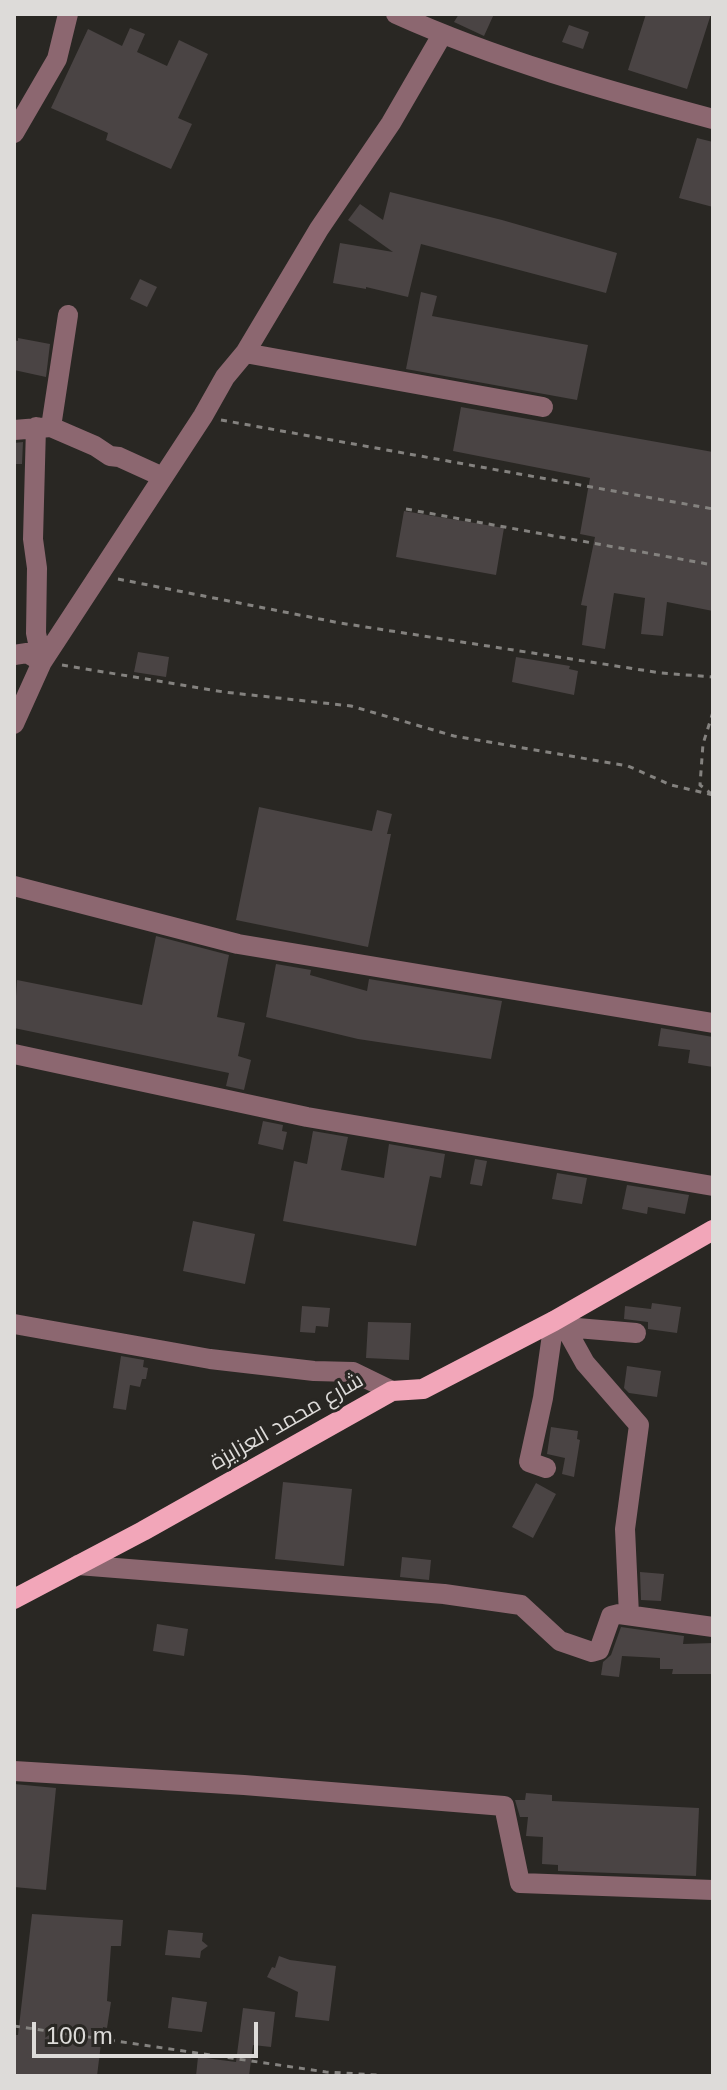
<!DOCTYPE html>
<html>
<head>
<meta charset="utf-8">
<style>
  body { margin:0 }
  #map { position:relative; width:727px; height:2090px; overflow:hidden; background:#292723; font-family:Arial,sans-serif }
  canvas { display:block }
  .frame { position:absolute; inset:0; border:16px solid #dddbd9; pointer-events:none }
  .scale { position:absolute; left:32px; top:2022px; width:226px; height:36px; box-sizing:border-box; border:4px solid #dddbd9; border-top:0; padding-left:10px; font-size:24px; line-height:28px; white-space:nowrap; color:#dddbd9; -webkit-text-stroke:6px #292723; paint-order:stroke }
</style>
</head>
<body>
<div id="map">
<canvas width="727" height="2090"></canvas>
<div class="frame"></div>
<div class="scale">100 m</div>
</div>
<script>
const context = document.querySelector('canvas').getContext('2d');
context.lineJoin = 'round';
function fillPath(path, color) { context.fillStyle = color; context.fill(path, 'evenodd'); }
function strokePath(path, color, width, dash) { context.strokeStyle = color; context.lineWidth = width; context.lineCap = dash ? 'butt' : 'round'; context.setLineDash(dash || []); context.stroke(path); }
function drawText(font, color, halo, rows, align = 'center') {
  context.font = font + ' Arial,Cairo,sans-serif'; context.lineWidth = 6; context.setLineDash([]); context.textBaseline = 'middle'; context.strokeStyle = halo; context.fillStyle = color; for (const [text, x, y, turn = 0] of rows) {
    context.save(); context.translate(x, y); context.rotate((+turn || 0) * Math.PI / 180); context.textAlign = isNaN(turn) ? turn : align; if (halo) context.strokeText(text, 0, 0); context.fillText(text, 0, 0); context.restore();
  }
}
fillPath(new Path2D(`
  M459,14H494L484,36L454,22Z
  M646,14H711L687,89L628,70Z
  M569,25L589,32L583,49L562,42Z
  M130,28L145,34L137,52L167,66L179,40L208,54L178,118L192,124L171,169L106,140L108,133L51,108L88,29L122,46Z
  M697,138L713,142V207L679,198Z
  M390,192L502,220L617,253L606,293L421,244L408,297L366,287V289L333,283L340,243L393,252L348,220L360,204L383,220Z
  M140,279L157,287L147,307L130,299Z
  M421,292L437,296L432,316L588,345L577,400L406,369Z
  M18,338L50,344L46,377L14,370V340L18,341Z
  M461,407L713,452V611L667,602L663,636L641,634L645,598L614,593L605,649L582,645L587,606L581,605L595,537L580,534L590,478L453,451Z
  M23,442L22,464H14V443Z
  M404,511L504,528L496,575L396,557Z
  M138,652L169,657L166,677L134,672Z
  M516,657L570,666L569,669L578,671L574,695L512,682Z
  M259,807L372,831L377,810L392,814L387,834H391L368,947L236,920Z
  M156,936L229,955L217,1017L245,1023L238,1056L251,1060L244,1090L226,1086L229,1073L14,1028L17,980L142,1005Z
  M276,964L311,970L310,975L367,991L369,979L502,1001L491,1059L358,1039L266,1017Z
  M661,1028L713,1037V1067L688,1063L690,1050L658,1046Z
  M263,1121L283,1125L282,1131L287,1132L283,1150L258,1144Z
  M313,1131L348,1137L341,1170L384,1178L389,1144L445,1154L441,1178L430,1176L416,1246L283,1221L294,1161L307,1164Z
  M475,1159L487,1161L482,1186L470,1184Z
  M557,1173L587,1178L582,1204L552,1199Z
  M627,1185L689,1195L685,1214L648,1207L647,1214L622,1209Z
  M193,1221L255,1234L245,1284L183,1271Z
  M652,1303L681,1307L677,1333L648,1329V1322L624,1319L625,1306L651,1309Z
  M302,1306L330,1308L328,1327L316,1326L315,1333L300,1332Z
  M368,1322L411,1323L409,1360L366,1358Z
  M121,1356L144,1360L143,1367L148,1368L146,1379H142L140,1387L130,1385L126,1410L113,1408Z
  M627,1366L661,1371L657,1397L629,1393L624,1388Z
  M551,1427L578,1431L577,1439L580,1440L574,1477L562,1474L565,1458L547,1454Z
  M283,1482L352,1489L344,1566L275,1559Z
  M536,1483L556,1494L533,1538L512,1527Z
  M402,1557L431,1560L429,1580L400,1577Z
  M640,1572L664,1574L661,1601L641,1600Z
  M157,1624L188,1629L184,1656L153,1651Z
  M621,1627L684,1636L683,1644L713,1643V1674H672L673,1669H660V1658L622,1656L619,1677L601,1675L603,1662L611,1655Z
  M14,1784L56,1788L46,1890L14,1887Z
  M526,1793L552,1795V1801L699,1808L696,1876L558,1871V1865L542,1864L543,1837L526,1836L528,1817H520L515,1800H525Z
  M32,1914L123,1920L121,1946H111L107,2001L111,2002L107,2028L103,2027L97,2076H14V2035H18Z
  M168,1930L203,1933L202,1941L208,1946L201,1951L200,1958L165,1955Z
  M279,1956L290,1960L336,1966L329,2021L295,2017L298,1992L267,1977L272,1967L275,1968Z
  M172,1997L207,2002L202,2032L168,2028Z
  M243,2008L275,2012L271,2047L253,2045L249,2076H196L198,2057L236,2062Z`), '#4a4444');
strokePath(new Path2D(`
  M221,420L713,509
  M406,509L713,565
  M118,579L340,623L661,673L713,677
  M62,665L224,692L351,706L454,736L628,766L671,785L713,795
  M713,712L703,744L700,785L713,795
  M14,2026L326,2072L393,2076`), '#84827f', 3, [6, 6]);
strokePath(new Path2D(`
  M396,14C498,60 605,90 713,119
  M14,133L57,59L68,14
  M245,353L543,407
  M36,427L33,539L37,568L36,633L42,662
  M51,427L68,315
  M14,430L51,427L95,446L110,456L119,457L163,477
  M14,655L27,653L42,662
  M14,724L42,662L203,416L225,377L245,353L319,229L391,123L442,35
  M14,886L238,944L713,1023
  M14,1054L307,1117L713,1186
  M14,1324L210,1359L314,1371L353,1372L392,1391
  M565,1327L636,1333
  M546,1468L529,1462L543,1398L554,1321L565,1327L585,1363L639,1425L625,1529L629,1615
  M78,1565L444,1594L521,1605L560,1641L592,1652L599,1650L611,1616L619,1614L713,1627
  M14,1771L244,1785L504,1806L520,1883L713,1890`), '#8c6770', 20);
strokePath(new Path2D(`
  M14,1599L143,1531L392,1391L423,1389L554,1321L713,1230`), '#f2a6b9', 20);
drawText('22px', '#dddbd9', '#292723', [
  ["شارع محمد العزايزة",287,1422,-30]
]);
</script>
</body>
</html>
